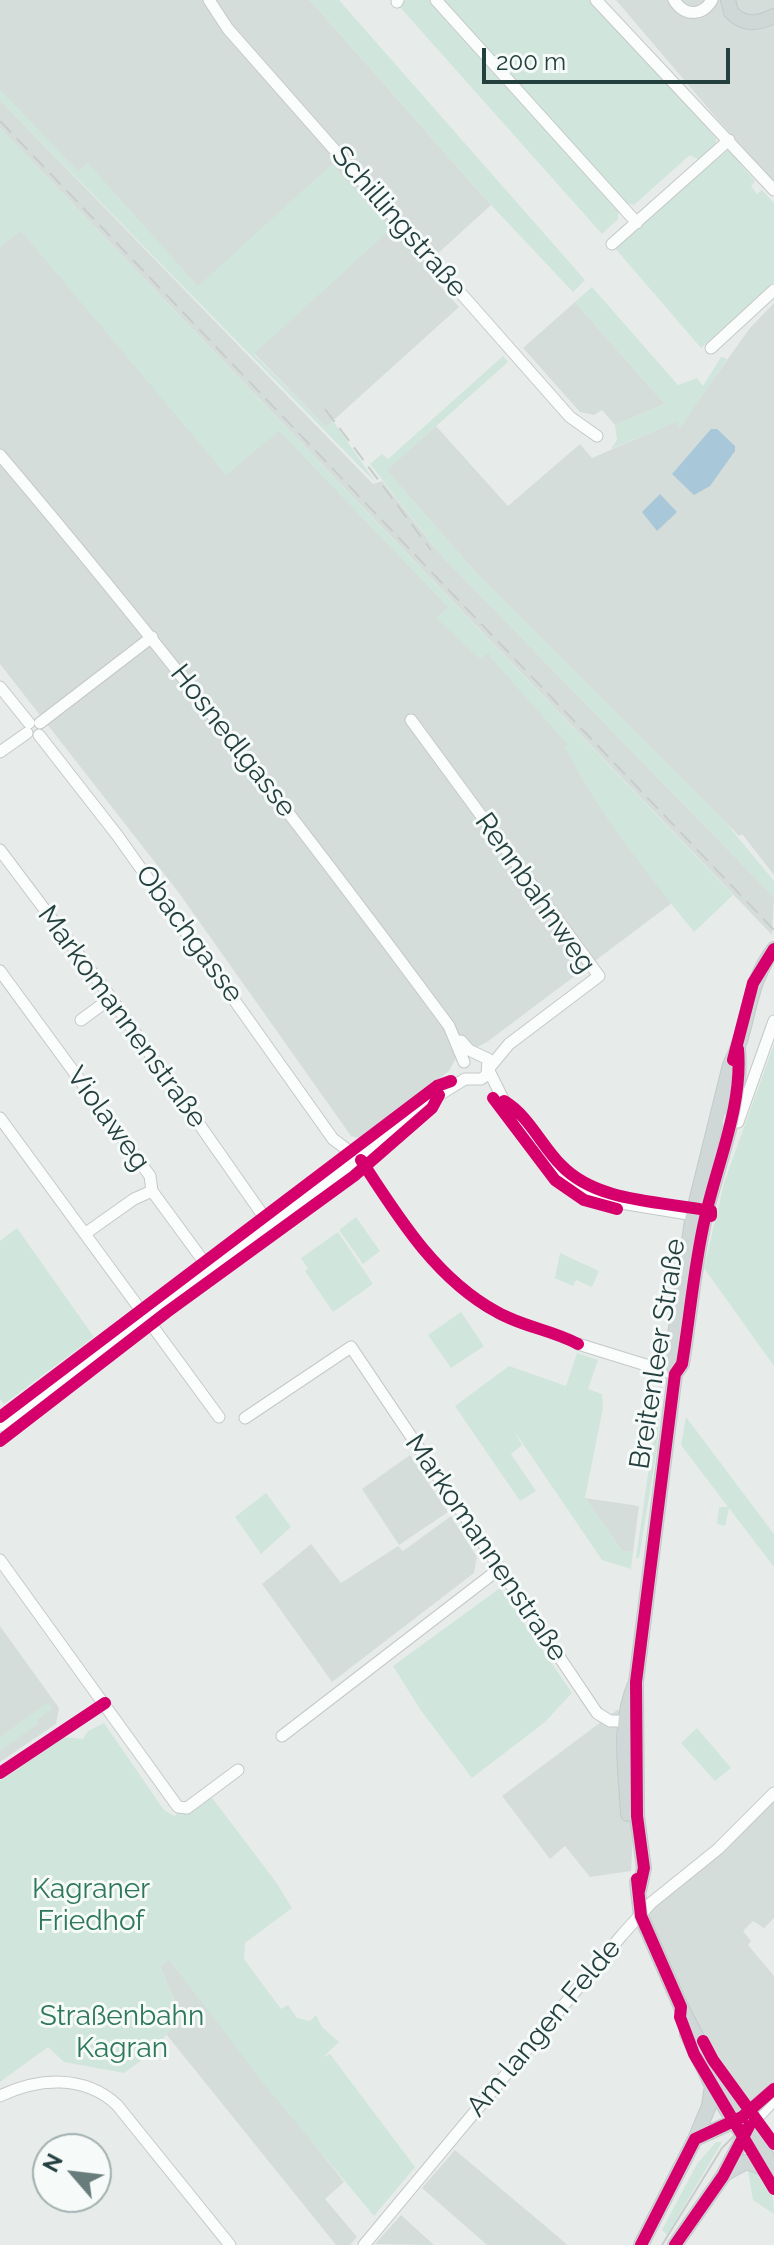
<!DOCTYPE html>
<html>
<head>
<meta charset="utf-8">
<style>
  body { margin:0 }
  #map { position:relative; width:774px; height:2245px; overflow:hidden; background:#e7eceb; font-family:Raleway,sans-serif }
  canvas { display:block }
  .north { position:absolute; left:32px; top:2133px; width:80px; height:80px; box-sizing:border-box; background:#f6faf9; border:2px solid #a2b0af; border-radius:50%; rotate:298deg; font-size:22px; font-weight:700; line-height:32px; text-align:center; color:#23403f }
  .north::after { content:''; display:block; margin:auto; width:28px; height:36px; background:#687c7b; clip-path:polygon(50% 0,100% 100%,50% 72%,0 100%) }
  .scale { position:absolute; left:482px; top:48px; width:248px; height:36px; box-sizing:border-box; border:4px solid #23403f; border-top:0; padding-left:10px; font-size:24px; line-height:28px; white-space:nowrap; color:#23403f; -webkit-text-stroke:6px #f6faf9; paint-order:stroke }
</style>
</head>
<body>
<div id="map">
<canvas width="774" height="2245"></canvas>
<div class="north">N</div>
<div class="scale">200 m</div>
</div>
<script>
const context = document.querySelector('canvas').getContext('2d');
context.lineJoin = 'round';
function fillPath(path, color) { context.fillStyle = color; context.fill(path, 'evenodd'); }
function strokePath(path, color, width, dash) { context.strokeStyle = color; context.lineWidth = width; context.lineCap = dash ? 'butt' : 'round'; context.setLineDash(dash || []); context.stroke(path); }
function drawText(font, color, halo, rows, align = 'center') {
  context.font = font + ' Raleway,sans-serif'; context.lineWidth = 6; context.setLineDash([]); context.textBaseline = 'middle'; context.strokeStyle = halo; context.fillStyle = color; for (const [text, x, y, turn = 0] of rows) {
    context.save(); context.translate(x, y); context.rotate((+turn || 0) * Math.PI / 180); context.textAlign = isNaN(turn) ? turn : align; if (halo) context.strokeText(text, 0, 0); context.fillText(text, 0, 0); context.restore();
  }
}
fillPath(new Path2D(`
  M0,0H310L491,205L423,267L459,307L326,427L0,92Z
  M616,0H774V182L719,121Z
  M0,100L373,484L382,481L440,554L774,897L772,935L0,128Z
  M58,199L574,738L565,747L676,900L487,1042L456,1058L449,1071L359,1138L351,1136L179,893L0,664V247Z
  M575,302L665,404L615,425L602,410L594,415L580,412L523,348Z
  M774,303V875L742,834L739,836L478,575L386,470L436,426L508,506L580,444L592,458L677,421L679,427L750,328Z
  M410,1455L448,1512L399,1545L362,1489Z
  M585,1498L639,1506L633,1552L622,1551Z
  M451,1516L477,1557L474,1573L332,1682L262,1584L311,1544L341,1583L398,1546L403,1551Z
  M0,1626L59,1708L56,1724L0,1762Z
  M617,1710L640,1713L631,1871L590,1877L565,1846L550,1859L502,1796Z
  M774,1787V1918L764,1928L753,1921L743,1931L751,1941L748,1945L774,1976V2083L749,2104L695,2055L646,1904L698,1865Z
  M169,1959L344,2182L325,2199L357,2237L350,2245H336L166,2034L181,2017L160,1966Z
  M455,2150L563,2241L567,2245H487L422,2188Z
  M401,2215L434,2245L375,2244Z`), '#d5dddb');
fillPath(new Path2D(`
  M310,0H339L585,280L573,292L491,205Z
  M405,0H432L619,208L618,219L602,234L399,6Z
  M441,0H591L716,138V145L699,160L690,155L634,205L625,203Z
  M0,89L78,171L88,163L198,286L332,164L391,229L254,354L326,427L333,421L376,483L0,100Z
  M0,128L733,895L694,932C648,874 598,814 565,747L567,744L489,656L490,652L480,659L436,618L448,607L279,431L226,475L21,231L0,247Z
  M728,150L755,181L751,186L757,194L762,190L774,203V283L701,348L614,247Z
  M592,287L678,385L697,378L703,386L721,357L727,359L680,428L676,422L611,449L617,440L615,425L665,404L575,302Z
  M503,356L508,362L387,470L478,575L726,823L774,881V897L440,554L370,464L382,454L388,459Z
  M774,1044V1366L704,1268L724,1183Z
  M356,1217L380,1251L363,1264L339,1230Z
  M17,1228L94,1337L4,1404L0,1399V1241Z
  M338,1232L373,1284L333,1312L305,1271L308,1269L301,1258Z
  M560,1253L599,1271L592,1287L576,1280L573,1286L555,1278Z
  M461,1312L484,1346L451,1368L428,1335Z
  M577,1353L598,1360L588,1389L602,1394L603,1408L585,1498L622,1551L633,1552L631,1569L602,1560L513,1429L522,1445L507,1457L511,1454L536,1491L520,1501L455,1406L509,1366L566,1386Z
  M662,1376L657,1448L639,1558H636Z
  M686,1417L774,1534V1567L729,1508L725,1526L717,1524L719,1507H728L681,1445Z
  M266,1493L291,1527L261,1554L235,1517Z
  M500,1588L572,1693L545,1722L472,1778L422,1712L393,1666Z
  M48,1702L52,1709L37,1720L39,1723L0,1751V1737Z
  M104,1723L164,1810L174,1816L204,1793L213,1799L276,1882L292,1908L245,1943L244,1959L281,2009L288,2005L297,2018L310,2021L316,2015L322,2027L339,2042L323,2057L330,2054L415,2167L374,2216L263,2083L169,1959L160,1966L181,2018L150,2054L124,2073L64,2062L48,2047L0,2082V1781L64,1737L83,1739L88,1731Z
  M697,1728L731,1768L715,1781L681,1743Z
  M716,2142H722L667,2235L662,2230L697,2164Z
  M747,2165C770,2172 774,2193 774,2214L753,2200Z`), '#d0e5db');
fillPath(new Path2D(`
  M711,429H717L735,446V451L710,486L694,495L672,474Z
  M660,494L677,512L657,531L642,512Z`), '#a8c8da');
const minor = new Path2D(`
  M209,0L228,29L570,417L597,436
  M436,0L637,223
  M596,0L774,190
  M674,0C684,16 702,17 712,0
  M397,2L398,0
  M612,244L729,140
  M711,348L774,290
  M0,455C157,640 305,831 449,1026L464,1062
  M0,687L29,723
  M411,720L599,976L509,1044L490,1067
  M40,723L152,637
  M39,735L117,835L333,1139L361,1160
  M0,752L27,733
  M0,850L106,991L269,1224
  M0,971L150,1176L152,1191L210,1270
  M81,1020L111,998
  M489,1071L504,1101L563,1177L615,1202L700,1216
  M0,1118L219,1417
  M726,1120L738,1122L774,1021
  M312,1194L325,1190L384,1137L439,1095L465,1079H481L487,1075L488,1059L469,1050L461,1041
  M86,1233L134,1199L152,1191
  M578,1344L675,1374
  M245,1418L351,1347L597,1713L610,1721H633
  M0,1426L307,1196L353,1156L384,1137
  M0,1560L178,1807L187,1808L238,1770
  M282,1736L499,1569
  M0,2096C38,2078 84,2074 117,2105L230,2245
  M742,2117L774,2089
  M748,2128L774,2100
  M364,2245L622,1935L651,1903L718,1849L774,1793`);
const major = new Path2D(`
  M728,0L731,12C744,26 758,24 774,16
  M675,1374L671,1362L693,1214L730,1065C751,1025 745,987 774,949
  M628,1814C626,1770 617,1723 636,1682
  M637,1882L641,1916L681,2007L707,2057L774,2168
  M639,1891L644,1868L637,1816L636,1682L675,1374L682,1364C690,1316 694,1265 705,1218C717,1163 743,1106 738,1049
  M687,2034L715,2092L749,2145
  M695,2139L709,2106L712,2086
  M760,2162L774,2182
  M726,2173L746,2162L764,2168
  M641,2245L695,2139L739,2119
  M675,2245L723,2176L747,2130`);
strokePath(minor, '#c4c9c8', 13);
strokePath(major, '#c2caca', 16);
strokePath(minor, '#fbfcfc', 11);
strokePath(major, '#cfd7d7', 14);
strokePath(new Path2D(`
  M662,2245L722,2148L774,2096`), '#c8cdcc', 2);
strokePath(new Path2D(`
  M0,121L774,930
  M325,409L431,550`), '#c8cdcc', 2, [16, 8]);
strokePath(new Path2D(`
  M733,1060L753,983L774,949
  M493,1098L555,1180L584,1200L617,1209
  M504,1101C529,1116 541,1145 561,1165C597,1203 662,1201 711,1211V1216
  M361,1160C398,1217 436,1279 497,1312C523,1327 552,1330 578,1344
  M0,1417L437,1086L451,1081
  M0,1441L167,1312L354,1176L432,1108L439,1095
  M0,1773L105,1703
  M637,1879L641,1916L681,2007L680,2017L694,2054L774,2189
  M639,1891L644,1868L637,1816L636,1682L675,1374L682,1364C690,1316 694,1265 705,1218C717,1163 743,1106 738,1049
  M703,2041L713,2060L774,2144
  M641,2245L695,2139L742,2117L774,2089
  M675,2245L723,2176L749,2126`), '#d6006c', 12);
drawText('28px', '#23403f', '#f6faf9', [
  ["Schillingstraße",399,222,49],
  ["Hosnedlgasse",233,741,52],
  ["Rennbahnweg",535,893,55],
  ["Obachgasse",189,934,54],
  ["Markomannenstraße",122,1017,54],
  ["Violaweg",108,1119,54],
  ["Breitenleer Straße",658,1354,-81],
  ["Markomannenstraße",486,1548,56],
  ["Am langen Felde",544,2028,-50]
]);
drawText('28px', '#2d785a', '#f6faf9', [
  ["Kagraner",91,1890],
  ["Friedhof",91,1922],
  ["Straßenbahn",122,2017],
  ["Kagran",122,2049]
]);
</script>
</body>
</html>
